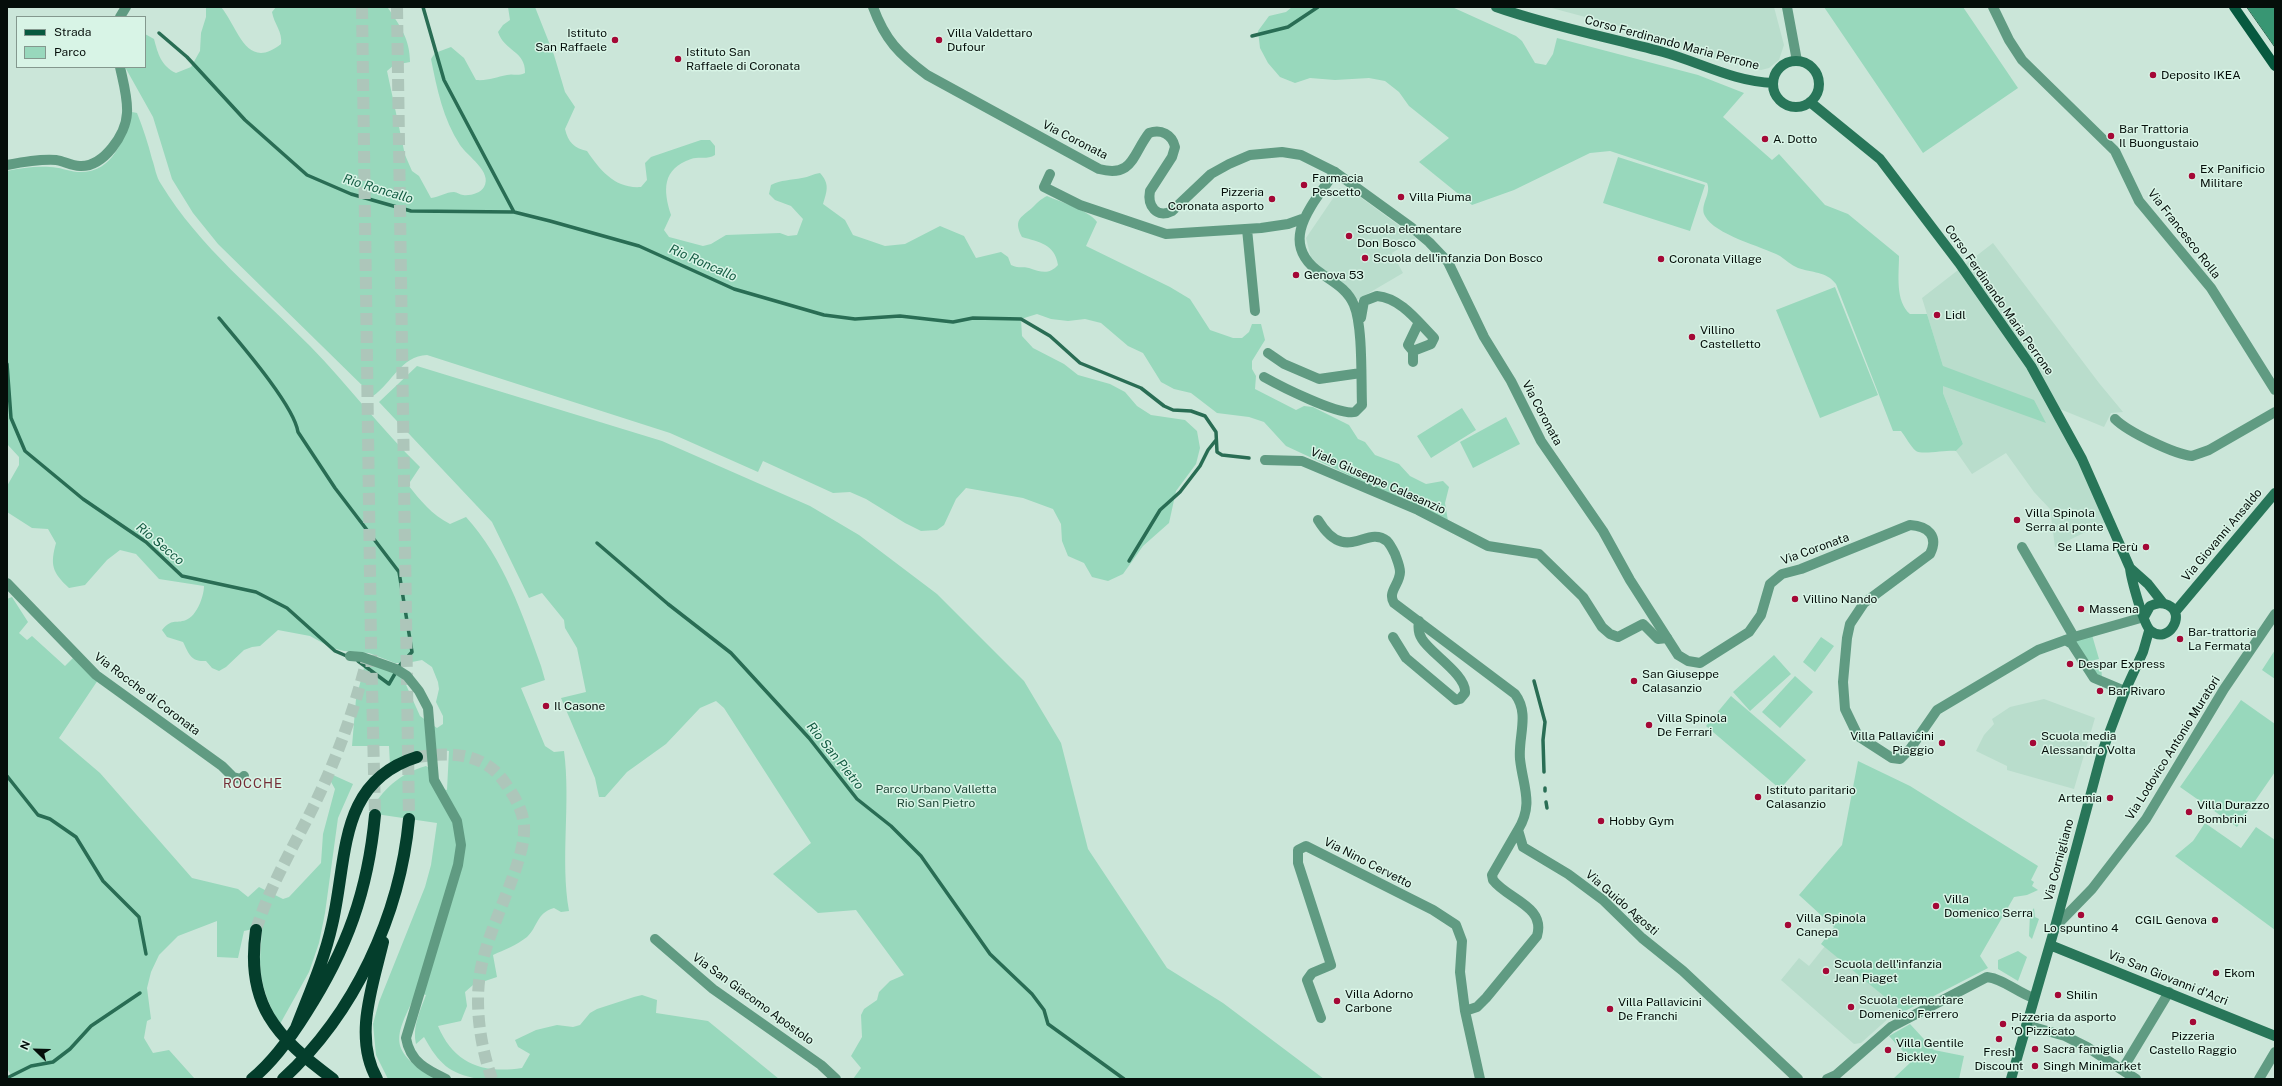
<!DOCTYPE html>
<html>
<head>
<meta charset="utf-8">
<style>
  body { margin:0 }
  #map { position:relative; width:2282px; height:1086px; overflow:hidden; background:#cbe6d9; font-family:"Public Sans",sans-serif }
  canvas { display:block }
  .frame { position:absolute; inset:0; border:8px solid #050e0a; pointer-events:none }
  .legend { position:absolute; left:16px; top:16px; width:130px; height:52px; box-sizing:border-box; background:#d8f4e6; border:1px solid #84988e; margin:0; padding:5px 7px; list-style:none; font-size:12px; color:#050e0a }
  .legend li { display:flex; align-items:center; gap:8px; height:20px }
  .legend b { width:20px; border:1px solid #84988e }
  .north { position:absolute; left:16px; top:1030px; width:40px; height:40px; -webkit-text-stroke:3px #d8f4e6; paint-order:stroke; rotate:293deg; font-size:11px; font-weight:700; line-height:16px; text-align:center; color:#050e0a }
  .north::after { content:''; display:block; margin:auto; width:14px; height:18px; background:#050e0a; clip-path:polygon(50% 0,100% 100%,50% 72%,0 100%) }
</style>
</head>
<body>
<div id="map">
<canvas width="2282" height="1086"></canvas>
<div class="frame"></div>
<ul class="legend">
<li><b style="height:5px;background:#07593f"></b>Strada</li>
<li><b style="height:11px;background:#98d8bc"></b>Parco</li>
</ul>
<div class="north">N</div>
</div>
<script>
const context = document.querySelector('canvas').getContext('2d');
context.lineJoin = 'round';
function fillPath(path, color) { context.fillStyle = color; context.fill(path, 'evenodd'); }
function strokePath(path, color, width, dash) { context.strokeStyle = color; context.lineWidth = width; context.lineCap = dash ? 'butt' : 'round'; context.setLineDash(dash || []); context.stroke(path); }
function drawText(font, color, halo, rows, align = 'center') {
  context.font = font + ' "Public Sans",sans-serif'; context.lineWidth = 3; context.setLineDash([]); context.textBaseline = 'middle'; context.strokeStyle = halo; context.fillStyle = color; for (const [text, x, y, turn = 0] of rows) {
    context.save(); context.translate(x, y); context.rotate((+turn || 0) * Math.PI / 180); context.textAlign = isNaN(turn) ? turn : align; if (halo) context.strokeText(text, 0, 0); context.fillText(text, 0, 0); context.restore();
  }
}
fillPath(new Path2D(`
  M1548,7H1774L1784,45L1779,60L1769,68L1761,70L1733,64L1679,47L1645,33Z
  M1340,188L1353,197L1356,194L1416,238L1392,253L1403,273L1357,300L1348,287L1316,264L1311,258L1306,238Z
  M1993,243L2099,383L2123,412L2111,413L2104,427L2055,407L2108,521L2055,547L2050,509L2034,492L2006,453L1972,474L1956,451L1963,444L1943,393V366L1922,298Z
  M2044,699L2095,718L2074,789L2007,770V766L1976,751L1984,735L1994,724L1992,719L2010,707Z
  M1825,946L1903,1012L1890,1017L1861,1043L1854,1044L1781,980L1799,958L1809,966Z`), '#b9ddcc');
fillPath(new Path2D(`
  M206,7H221C238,27 246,72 281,44C283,32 274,24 272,12L276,7L388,8C400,26 410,39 410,62L394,65L387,71L405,155L412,171L419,176L431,198C439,197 446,192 454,192C457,192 460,195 463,195C470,196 481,193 484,187C493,172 467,156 460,145C443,119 437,89 431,59L435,53L451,47L464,58L476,80C488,81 496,77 507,75C514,73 516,77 525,73C526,51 504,51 498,32L503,25L510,20L508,7H535L554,55L565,92L575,107L565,129C568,142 574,148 587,151C600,170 615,189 641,187L647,180L645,163L651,157L701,140H710L715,146V155C707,160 700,156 691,159C662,169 663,190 671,215L664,230L669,237L703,246L711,244L726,235L780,233L788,236L797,235L803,219L791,206L775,200L769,194L771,185C781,180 791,180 802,178C809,177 813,174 820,173C830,184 827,191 823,204L845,220L853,235L885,246L905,244L940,226L964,236L976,258L1001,252L1008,257L1011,265C1020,269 1023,266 1029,268C1041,272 1049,275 1058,265C1055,244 1039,242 1022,237C1012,218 1023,217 1034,206C1039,201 1041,199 1047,196C1061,202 1090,211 1097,222L1086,246L1170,287L1190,299L1210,330L1233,338H1242L1249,332L1252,324H1261L1265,340L1252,361V369L1256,376L1255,389L1296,410L1304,406L1313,407L1349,425L1358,439L1365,442L1375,455L1399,464L1410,476L1426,484L1443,481L1449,487L1445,503L1448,521L1286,446L1264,422L1249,417L1217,413L1191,393L1174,389L1161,382L1143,353L1128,346L1101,323L1085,319L1068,321L1051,319L1037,314L1021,319L1022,336L1033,348L1064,364L1078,375L1110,384L1125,392L1137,406L1151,415L1185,420L1197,431L1200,448L1196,464L1176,491L1169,523L1143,546L1123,574L1108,581L1092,577L1084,563L1068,556L1062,541L1061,524L1053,509L1023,498L966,488L956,499L944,525L937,530L921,531L905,523L866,499L850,492L833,493L763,461L758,472L670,433L427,355C401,356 392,383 373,396L218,244L193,213L172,179L153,117L125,67H145V34L154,39C158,54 161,66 176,73L191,67L200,51L201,33L206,17Z
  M1292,7H1452L1516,36L1522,41L1535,63L1546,65L1553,54L1557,38L1698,75L1744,93L1723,117L1772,160L1779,154L1825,205L1848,214L1899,256C1899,274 1895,301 1910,314H1927L1943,366L2034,400L2046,423L1943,386V393L1963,444L1956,451C1947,450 1921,455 1916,451C1910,446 1906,437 1901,431H1893L1836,284C1826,271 1812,273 1798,268C1791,265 1786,260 1780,256C1761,246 1715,235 1705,216C1699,205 1712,194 1707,183L1610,151L1590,153L1514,190L1472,205L1419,162L1449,138L1409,106L1399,92L1385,81L1369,78L1335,80L1310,78L1295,83L1280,77L1268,63L1260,48L1258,31L1269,16L1286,12Z
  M1824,7H1963L2018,88L1923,153Z
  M132,112L137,113C143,128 148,143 152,159C155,167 156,177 161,184C200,248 258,293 310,346C348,385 381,429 420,467L408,485C420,500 432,515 450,524L466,517C504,559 522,613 541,666L545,680L521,688L545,746L554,752L564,751C571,804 560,859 569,911L561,912L554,908C536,913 538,927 527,937C517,945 504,950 493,955L497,977L473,985L465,992L467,1006L461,1021L438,1026C454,1064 483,1074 522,1068L530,1054L518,1047L515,1040L536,1030L557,1025L573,1027L580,1025L590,1013L597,1009L634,997L642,995L657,1000L656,1013L708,1021L779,1079H478C449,1073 439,1064 424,1037L416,1044C412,1027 420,1011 426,995L417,992C394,1038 387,1050 436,1079H388L376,1055L373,1024L379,1002L425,887L431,865L437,823L369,813C383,789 399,774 426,766L429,768L435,787L447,790L449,751C428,747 408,756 390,765L389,746H352L356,699L365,664L385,669L403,678L420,716L437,728L443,724V716L436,702L439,689L438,682L432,667L422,660L407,663H395L369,653L344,651L332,648L310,636L278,630L260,646L252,647L244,650L226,667L219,671L212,668L206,661C191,662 189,654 183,642L167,637L162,630C172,618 175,624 186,620C197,616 204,596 204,586L159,579L136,554L120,550L107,560L85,585L69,588C52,572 50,565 56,543L48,529L32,528L7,512V486L19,465V457L7,444V171C21,168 35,166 50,167C59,167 68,171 77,172C113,174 123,141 132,112Z
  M1618,157L1705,185L1690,231L1603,203Z
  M1835,287L1878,395L1820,418L1776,310Z
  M417,366L662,441L810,506L859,535L937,594L1024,681L1061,743L1088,849L1167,968L1223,1003L1324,1079H853L861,1068L851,1056L862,1037L861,1015L864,1009L877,1000L879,992L890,981L904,975L856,910L818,913L773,874L811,843L724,708L716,701L700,708L666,744L627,772L605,797H599L595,778L561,698L586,692L577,648L565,628L564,620L542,593L529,598L492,522L379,402Z
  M1462,408L1476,430L1431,458L1417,436Z
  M1506,417L1520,444L1473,468L1460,442Z
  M12,597L28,622L19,633L27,640L32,636L65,666L73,658L98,680L59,738L100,773L192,878L238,889L248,897L259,887L283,899L289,897L321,863L323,834L335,789L330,780L333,775L353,784L338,818L325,913L319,943L309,972L280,1024C268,1004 261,986 260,962C260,951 262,939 262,927L244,931L238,958L217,957V921L178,936L159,955L151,972L147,988L151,1019L147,1021L144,1038L153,1053L169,1050L195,1079H13L7,1068V599Z
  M2092,635L2099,659L2086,662L2074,640Z
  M1821,637L1834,646L1815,672L1803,662Z
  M2275,650V679L2262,670Z
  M1774,655L1791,674L1750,711L1733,692Z
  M2101,664L2102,678L2096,675L2090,666Z
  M1795,676L1813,692L1780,728L1762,712Z
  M1731,696L1806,760L1780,789L1706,726Z
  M2241,700L2275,724V772L2237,827L2180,787Z
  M1858,761L1910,786L2038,866L2031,880L2034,882L2032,886L2038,890L2027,895L2014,897L1980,956L1988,968L1903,1012L1821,944L1834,927L1799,895L1842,845Z
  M2205,823L2241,848L2256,827L2275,840V930L2175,856L2193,841Z
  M2034,908L2035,917L2039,919L2032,939L2029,936L2030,914Z
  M2018,951L2027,957L2018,981L1998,969V960Z
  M1910,1024L1934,1050L1964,1056L1959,1079H1893L1912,1061L1889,1036Z`), '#98d8bc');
const water = new Path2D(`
  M2247,7H2275V47Z`);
fillPath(water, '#389673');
strokePath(water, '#296d54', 1);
strokePath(new Path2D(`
  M423,7L444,80L514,212
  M159,33L187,57L245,120L307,175L351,194L411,211L514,212L550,221L639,246L734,289L824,315L855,319L900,316L953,322L973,318L1021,319L1050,336L1080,363L1141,388L1164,406L1173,410L1191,411L1205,416L1216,432L1217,452L1222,455L1249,458
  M1252,36L1288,27L1318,7
  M219,318C239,342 294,405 298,432L335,488L399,572L412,652L400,665L389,684L358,661
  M7,364L11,418L25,451L83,499L146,542L182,576L256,592L287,608L335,651L349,657
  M597,543L668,604L731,653L809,738L857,799L891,826L921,856L990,954L1032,994L1044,1010L1048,1024L1124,1079
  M1129,561L1160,510L1180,492L1200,466L1208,450L1216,440
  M1534,681L1545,722L1543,740L1544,772
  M7,776L38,815L50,819L76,837L103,881L139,917L146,954
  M1545,791V788
  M1546,802L1547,808
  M7,1078L31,1066L53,1062L70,1049L91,1026L140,993`), '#296d54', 3.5);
strokePath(new Path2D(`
  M362,7L371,644L375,815
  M397,7L409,819
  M417,757C449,752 482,752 503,780C513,794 523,809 524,826C525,840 520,855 516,868C505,901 488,934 481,968C474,1004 480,1045 492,1079
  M256,930C273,876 302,834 324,784C342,744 356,702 367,660`), '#adc6ba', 12, [12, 6]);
strokePath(new Path2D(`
  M1993,7L2009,40L2022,60L2115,151L2139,201L2211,288L2275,390
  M120,17L126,7
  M7,165C23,162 39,159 56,160C64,161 71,166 80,166C104,167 126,134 127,113C128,98 123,81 120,67
  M1050,174L1044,187L1080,205L1166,234L1261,228L1288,224L1302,219
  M1247,229L1255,311
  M1361,318L1364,301L1377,296C1401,298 1418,322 1434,338L1431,344L1413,351V362
  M1413,351L1408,345L1419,322
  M1268,353L1284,364L1319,379L1361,373
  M1264,377C1280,386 1339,416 1355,412L1362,405C1361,380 1363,326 1354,305C1348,290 1335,283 1322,274C1275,243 1313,204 1335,172
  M2115,419C2128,432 2174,454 2192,456L2209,450L2275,412
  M1265,460L1302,461L1418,510L1488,546L1539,554L1583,597L1602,627L1610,634L1618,637L1643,624L1658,639L1667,638
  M1318,520C1346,566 1366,524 1387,541C1390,544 1393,550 1395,554C1397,560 1400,566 1400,572C1400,584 1387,592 1394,603L1515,694C1530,714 1518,736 1520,759C1523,787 1534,804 1518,830L1523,847L1568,874L1603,900L1642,938L1683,971L1798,1079
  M2022,547L2074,637
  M7,583L96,675L222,766L233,777L241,779L244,776
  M1393,637L1406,658L1456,700L1460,699L1465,693C1467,675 1430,653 1422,639C1418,633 1418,627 1419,621
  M350,656L362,657L396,669L407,676L419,691L428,708L434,780L457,821L461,845L458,865L406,1038C410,1062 427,1070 446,1079
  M2055,927L2092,889L2146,819L2224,689L2275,614
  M655,939L713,989L821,1065L836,1079
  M1465,1011L1477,1007L1486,998L1537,936C1546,906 1507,899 1493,880L1492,875L1518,830
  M1321,1018L1307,980L1312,973L1331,965L1298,863V850L1306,846L1433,910L1456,925L1462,941L1460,972L1465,1011L1480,1079
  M2026,1025L2065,1036L2087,1047L2136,1079
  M2122,1070L2169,992`), '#609b82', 10);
strokePath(new Path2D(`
  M873,7C885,40 899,54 927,75L1099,169C1133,178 1132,155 1149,133C1161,129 1172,134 1175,147L1172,157L1150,191C1147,206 1157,219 1172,211L1211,174L1229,164L1250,155L1282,152L1301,155L1335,172L1411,227L1429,242L1448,262L1484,337L1511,381L1541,441L1603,531L1630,580L1678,655L1688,661L1700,663L1749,632L1761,615L1770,584L1782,574L1801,569L1910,525C1928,526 1939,536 1930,554L1864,603L1850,624L1847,638L1843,682L1845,709L1858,736L1892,758L1900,759L1910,749L1937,710L2038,650L2074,637L2144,617
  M1787,7L1797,61
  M2065,640L2072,644L2094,678L2125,691
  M1827,1079L1836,1075L1891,1027L1987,977C2004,979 2018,993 2034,998
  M2259,1079L2275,1052`), '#609b82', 10);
strokePath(new Path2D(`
  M1496,7C1550,26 1607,37 1663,52C1699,62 1735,82 1773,83
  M1773 84a23 23 0 1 1 46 0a23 23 0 1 1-46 0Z
  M1810,102L1880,159L1959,263L2031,366L2082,459L2130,568C2131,578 2144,627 2151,631C2168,645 2187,614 2168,605C2161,602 2157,603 2150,606L2144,617
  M2130,568L2148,584L2163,603
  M2175,612L2275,493
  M2050,945L2275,1036
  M2011,1079L2055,927L2102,752L2125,691L2143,652L2149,631`), '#287659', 10);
strokePath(new Path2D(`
  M2234,7L2275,66`), '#07593f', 10);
strokePath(new Path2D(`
  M256,930C245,1004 276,1037 333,1079
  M296,1028C309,994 324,961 332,925C348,858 337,782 417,757
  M252,1079C274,1061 291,1037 306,1013C347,949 368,891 375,815
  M283,1079C355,1013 400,915 409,819
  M377,1079C353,1037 373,985 383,942`), '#043e2c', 12);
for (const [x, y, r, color] of [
  [615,40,4,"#a40836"],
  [939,40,4,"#a40836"],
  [678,59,4,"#a40836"],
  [2153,75,4,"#a40836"],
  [2111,136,4,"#a40836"],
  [1765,139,4,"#a40836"],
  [2192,176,4,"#a40836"],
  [1304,185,4,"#a40836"],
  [1401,197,4,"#a40836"],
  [1272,199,4,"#a40836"],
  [1349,236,4,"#a40836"],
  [1365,258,4,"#a40836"],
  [1661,259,4,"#a40836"],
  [1296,275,4,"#a40836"],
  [1937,315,4,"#a40836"],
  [1692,337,4,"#a40836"],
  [2017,520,4,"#a40836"],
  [2146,547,4,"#a40836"],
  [1795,599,4,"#a40836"],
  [2081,609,4,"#a40836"],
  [2180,639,4,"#a40836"],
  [2070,664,4,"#a40836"],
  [1634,681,4,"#a40836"],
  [2100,691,4,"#a40836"],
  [546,706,4,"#a40836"],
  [1649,725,4,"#a40836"],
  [1942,743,4,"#a40836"],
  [2033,743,4,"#a40836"],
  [1758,797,4,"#a40836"],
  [2110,798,4,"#a40836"],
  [2189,812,4,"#a40836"],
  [1601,821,4,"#a40836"],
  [1936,906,4,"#a40836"],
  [2081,915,4,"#a40836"],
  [2215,920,4,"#a40836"],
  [1788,925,4,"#a40836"],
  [1826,971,4,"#a40836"],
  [2216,973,4,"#a40836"],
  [2058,995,4,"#a40836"],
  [1337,1001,4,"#a40836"],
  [1851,1007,4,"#a40836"],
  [1610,1009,4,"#a40836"],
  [2193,1022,4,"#a40836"],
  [2003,1024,4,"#a40836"],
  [1999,1039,4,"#a40836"],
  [2035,1049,4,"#a40836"],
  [1888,1050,4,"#a40836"],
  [2035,1066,4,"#a40836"]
]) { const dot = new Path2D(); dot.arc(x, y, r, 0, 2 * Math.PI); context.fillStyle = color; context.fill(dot); strokePath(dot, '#d8f4e6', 1.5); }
drawText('12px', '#050e0a', '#d8f4e6', [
  ["Istituto",607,33,"right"],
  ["San Raffaele",607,47,"right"],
  ["Villa Valdettaro",947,33],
  ["Dufour",947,47],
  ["Istituto San",686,52],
  ["Raffaele di Coronata",686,66],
  ["Deposito IKEA",2161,75],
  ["Bar Trattoria",2119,129],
  ["Il Buongustaio",2119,143],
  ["A. Dotto",1773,139],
  ["Ex Panificio",2200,169],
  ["Militare",2200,183],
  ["Farmacia",1312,178],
  ["Pescetto",1312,192],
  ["Pizzeria",1264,192,"right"],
  ["Coronata asporto",1264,206,"right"],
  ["Villa Piuma",1409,197],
  ["Scuola elementare",1357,229],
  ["Don Bosco",1357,243],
  ["Scuola dell'infanzia Don Bosco",1373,258],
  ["Coronata Village",1669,259],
  ["Genova 53",1304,275],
  ["Lidl",1945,315],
  ["Villino",1700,330],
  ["Castelletto",1700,344],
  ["Villa Spinola",2025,513],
  ["Serra al ponte",2025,527],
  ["Se Llama Perù",2138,547,"right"],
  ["Villino Nando",1803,599],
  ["Massena",2089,609],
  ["Bar-trattoria",2188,632],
  ["La Fermata",2188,646],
  ["Despar Express",2078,664],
  ["San Giuseppe",1642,674],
  ["Calasanzio",1642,688],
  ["Bar Rivaro",2108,691],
  ["Il Casone",554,706],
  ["Villa Spinola",1657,718],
  ["De Ferrari",1657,732],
  ["Villa Pallavicini",1934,736,"right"],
  ["Piaggio",1934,750,"right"],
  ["Scuola media",2041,736],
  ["Alessandro Volta",2041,750],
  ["Istituto paritario",1766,790],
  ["Calasanzio",1766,804],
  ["Artemia",2102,798,"right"],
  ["Villa Durazzo",2197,805],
  ["Bombrini",2197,819],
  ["Hobby Gym",1609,821],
  ["Villa",1944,899],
  ["Domenico Serra",1944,913],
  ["Villa Spinola",1796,918],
  ["Canepa",1796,932],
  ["CGIL Genova",2207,920,"right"],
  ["Lo spuntino 4",2081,928,"center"],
  ["Scuola dell'infanzia",1834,964],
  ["Jean Piaget",1834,978],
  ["Ekom",2224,973],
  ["Villa Adorno",1345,994],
  ["Carbone",1345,1008],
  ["Shilin",2066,995],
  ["Scuola elementare",1859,1000],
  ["Domenico Ferrero",1859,1014],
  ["Villa Pallavicini",1618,1002],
  ["De Franchi",1618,1016],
  ["Pizzeria da asporto",2011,1017],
  ["'O Pizzicato",2011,1031],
  ["Pizzeria",2193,1036,"center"],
  ["Castello Raggio",2193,1050,"center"],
  ["Villa Gentile",1896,1043],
  ["Bickley",1896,1057],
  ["Sacra famiglia",2043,1049],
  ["Fresh",1999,1052,"center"],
  ["Discount",1999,1066,"center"],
  ["Singh Minimarket",2043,1066]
], 'left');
drawText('12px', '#050e0a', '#d8f4e6', [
  ["Corso Ferdinando Maria Perrone",1672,43,15],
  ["Via Coronata",1075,140,27],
  ["Via Francesco Rolla",2184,234,52],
  ["Corso Ferdinando Maria Perrone",1999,300,55],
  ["Via Coronata",1542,413,62],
  ["Viale Giuseppe Calasanzio",1378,481,24],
  ["Via Giovanni Ansaldo",2222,535,-50],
  ["Via Coronata",1815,549,-20],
  ["Via Rocche di Coronata",147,694,37],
  ["Via Lodovico Antonio Muratori",2173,748,-58],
  ["Via Cornigliano",2059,860,-75],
  ["Via Nino Cervetto",1368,863,27],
  ["Via Guido Agosti",1622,903,41],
  ["Via San Giovanni d'Acri",2168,978,22],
  ["Via San Giacomo Apostolo",753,999,36]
]);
drawText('12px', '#1e4636', '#d8f4e6', [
  ["Parco Urbano Valletta",936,789],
  ["Rio San Pietro",936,803]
]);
drawText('italic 13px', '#135b42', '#d8f4e6', [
  ["Rio Roncallo",378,189,17],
  ["Rio Roncallo",703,263,24],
  ["Rio Secco",160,544,40],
  ["Rio San Pietro",835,756,51]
]);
context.letterSpacing = '1px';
drawText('13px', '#742d36', '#d8f4e6', [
  ["ROCCHE",253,784]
]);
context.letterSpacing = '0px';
</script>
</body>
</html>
